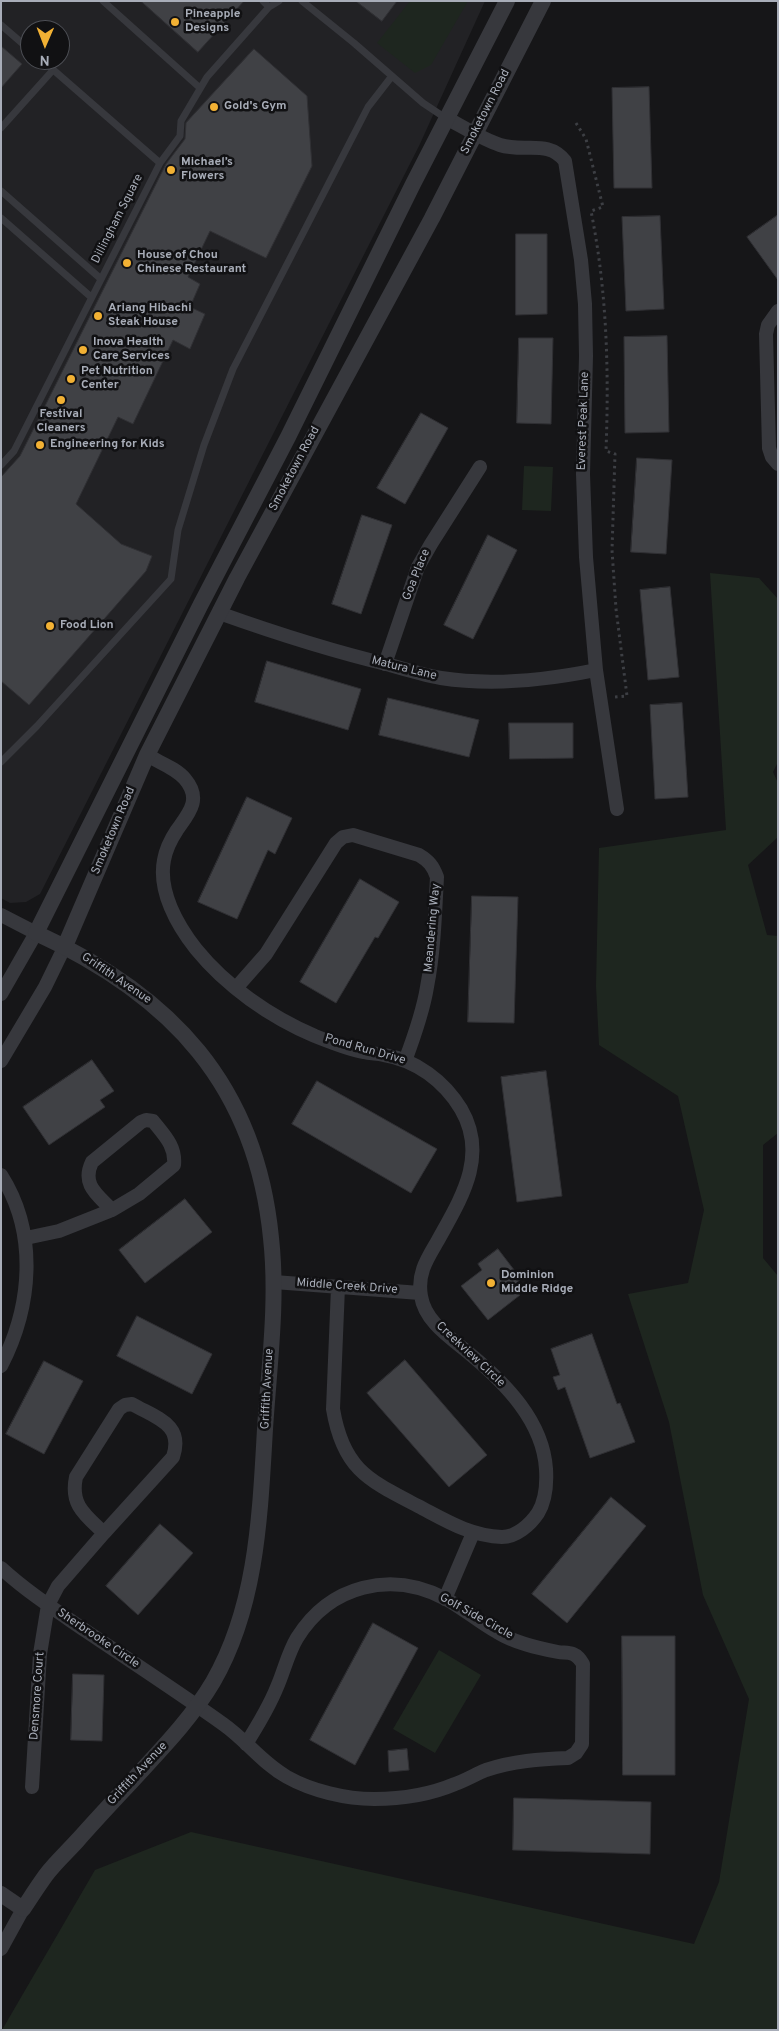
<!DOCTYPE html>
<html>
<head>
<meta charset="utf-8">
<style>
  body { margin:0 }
  #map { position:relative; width:779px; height:2031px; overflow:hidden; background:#161618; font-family:Overpass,sans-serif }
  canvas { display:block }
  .frame { position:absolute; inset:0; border:2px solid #a8adb8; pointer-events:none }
  .north { position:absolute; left:20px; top:20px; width:50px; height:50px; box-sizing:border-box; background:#111113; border:1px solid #4d4f55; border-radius:50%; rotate:181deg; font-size:14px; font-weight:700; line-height:20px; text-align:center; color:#a8adb8 }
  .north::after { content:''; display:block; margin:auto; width:18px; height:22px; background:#f2b134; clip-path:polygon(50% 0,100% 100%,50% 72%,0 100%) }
</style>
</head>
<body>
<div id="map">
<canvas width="779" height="2031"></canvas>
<div class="frame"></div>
<div class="north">N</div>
</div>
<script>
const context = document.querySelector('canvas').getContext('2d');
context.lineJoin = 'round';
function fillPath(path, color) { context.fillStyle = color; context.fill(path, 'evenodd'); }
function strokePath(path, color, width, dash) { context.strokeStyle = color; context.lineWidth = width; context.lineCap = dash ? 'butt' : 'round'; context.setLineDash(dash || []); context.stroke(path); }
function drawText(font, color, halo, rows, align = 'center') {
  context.font = font + ' Overpass,sans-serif'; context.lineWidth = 5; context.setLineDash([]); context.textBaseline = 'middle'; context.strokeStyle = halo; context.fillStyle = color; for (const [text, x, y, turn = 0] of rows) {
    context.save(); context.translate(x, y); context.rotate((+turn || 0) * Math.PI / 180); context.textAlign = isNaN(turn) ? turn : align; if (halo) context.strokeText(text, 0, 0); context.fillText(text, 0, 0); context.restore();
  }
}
fillPath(new Path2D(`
  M1,1H485L419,146L40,894L26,902L10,903L1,898ZM30,30H60V60H30Z`), '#222225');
fillPath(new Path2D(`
  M410,1H468L431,65L415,73L377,43Z
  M524,466L553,467L551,511L522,510Z
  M710,573L759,578L778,599V762L773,772L778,783V837L748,865L767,935L778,936V1133L763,1145V1258L778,1276V2030H2L95,1870L191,1832L694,1944L719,1882L749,1699L703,1595L669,1422L628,1294L688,1283L704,1210L678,1096L599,1045L596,986L599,848L726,830Z
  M439,1650L481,1675L435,1753L393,1729Z`), '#1e261f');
const building = new Path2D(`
  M141,1H244L198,52Z
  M356,1H397L382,21Z
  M1,46L22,64L1,88Z
  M254,49L307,96L312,166L266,258L210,231L188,277L200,284L190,307L205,314L190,349L173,340L133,424L118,417L76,504L121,544L152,556L146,571L29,705L1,681V477L20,456L166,164L185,139L186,123Z
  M649,87L652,188H614L612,88Z
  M778,215V280L747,237Z
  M660,216L664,309L626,311L622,217Z
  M516,234H547V314L516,315Z
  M667,336L669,432L625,433L624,337Z
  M519,338H553L551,424L517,423Z
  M421,413L448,428L405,504L377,488Z
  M637,458L672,460L666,554L631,552Z
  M362,515L392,525L361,614L332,604Z
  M488,535L517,550L473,639L444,625Z
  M670,587L679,677L648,680L640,590Z
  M267,661L361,689L348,730L255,702Z
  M388,698L479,720L469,757L379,735Z
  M682,703L688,797L655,799L650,705Z
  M509,723H573V758L510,759Z
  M247,797L292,818L275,854L268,850L237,919L198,902Z
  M360,879L399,902L378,938L375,937L336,1003L300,982Z
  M472,896L518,897L514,1023L468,1022Z
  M92,1060L114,1091L100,1100L105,1107L49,1145L23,1107Z
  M546,1071L562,1196L517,1202L501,1077Z
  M317,1081L437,1149L411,1193L292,1124Z
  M185,1199L212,1232L145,1283L119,1250Z
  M498,1249L521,1279L513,1286L520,1295L488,1320L461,1286L482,1270L478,1264Z
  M137,1316L212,1354L192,1394L117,1356Z
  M592,1334L617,1404L620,1403L635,1442L590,1458L565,1387L558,1390L553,1377L560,1375L551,1349Z
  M405,1360L487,1455L449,1487L367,1393Z
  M44,1361L83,1381L44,1454L6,1434Z
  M611,1497L646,1526L567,1623L532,1594Z
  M160,1524L193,1553L138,1615L106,1586Z
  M373,1623L418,1648L355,1765L310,1740Z
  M622,1636H675V1775H623Z
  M73,1674L104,1675L102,1741L71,1740Z
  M407,1749L409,1770L389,1772L388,1751Z
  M514,1798L651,1802L650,1854L513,1850Z`);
fillPath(building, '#404145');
strokePath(building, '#303034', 1);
strokePath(new Path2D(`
  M576,123L586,139L603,207L591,211C607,291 609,370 606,451L615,454L612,550L616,609L627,696L615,697`), '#3d3f44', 3, [2.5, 4]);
strokePath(new Path2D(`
  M103,1L200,88
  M263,1L269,7
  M302,1L354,43L423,103L447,119
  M1,25L30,50
  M42,60L160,163
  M1,128L53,70
  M1,191L101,279
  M1,218L91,297
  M1,465L14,451L160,163L180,136L181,121L207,77L269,7L279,1
  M1,762L37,726L171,579L178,530L204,445L233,369L368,107L392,76`), '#37383d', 7);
strokePath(new Path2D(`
  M448,119C465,128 482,139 500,145C525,153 548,139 565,161L581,260L585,304L586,356L583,474L586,557L596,670L617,809
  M778,311L768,325L766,334L769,448L772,457L778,464
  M219,613C275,633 331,651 390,665C407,670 424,675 441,678C492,686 547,680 596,670
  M385,664L418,567L431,544L480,467
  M147,755C158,762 176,768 185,779C202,799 189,813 177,830C171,839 166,849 164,860C158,891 177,925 196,949C226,986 270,1017 315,1036C331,1042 347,1049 364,1052C371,1054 377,1053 384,1055C416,1060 444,1081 461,1109C489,1157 460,1200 437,1242C427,1259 417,1274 421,1296C425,1322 451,1338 470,1354C505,1383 543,1421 546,1469C547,1485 546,1500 538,1513C530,1525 516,1537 502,1537C470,1536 445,1520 418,1506C368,1480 343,1469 333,1409L338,1287
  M1,915L36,933L1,994
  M236,988L266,954L336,843L343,837L353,835L419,855C429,861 433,866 437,877C435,914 434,951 427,987C423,1012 414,1037 405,1061
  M1,1061L45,987L65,946
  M146,1120L153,1121C164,1135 176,1146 174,1165L139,1194L112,1210C98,1195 81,1185 92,1162L141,1122Z
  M1,1175C38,1233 32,1306 1,1366
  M26,1238L59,1231L112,1210
  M274,1282L420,1293
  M132,1404C156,1418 184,1424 173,1457L104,1533C85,1515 70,1505 76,1477L119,1409L125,1405Z
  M1,1568C27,1592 57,1611 86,1631C132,1662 178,1692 223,1724C246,1740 262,1763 287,1777C312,1791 346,1799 374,1799C402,1799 429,1795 455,1784C466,1780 476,1774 486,1770C513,1761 540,1759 568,1758L576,1753L582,1744L583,1664C580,1659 578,1656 573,1654C568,1652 563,1653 558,1652C537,1648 515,1643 497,1632C479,1622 463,1608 446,1599C391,1570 330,1585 297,1638C288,1653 284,1671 277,1687C269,1707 258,1725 246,1744
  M445,1599L473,1533
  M32,1787L40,1654L48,1605L58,1586L104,1533
  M1,1949L23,1909`), '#37383d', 14);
strokePath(new Path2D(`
  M65,946L147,755L237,578L432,218L543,1
  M1,1894L23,1909C31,1897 38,1886 46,1875C55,1863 67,1852 77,1841C99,1816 122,1792 144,1768C169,1741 194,1714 213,1682C257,1606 260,1515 265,1429C269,1366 278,1301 271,1238C256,1085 171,995 36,933L201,604L288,437L413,184L507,1`), '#37383d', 16);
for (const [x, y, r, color] of [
  [175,22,5,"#f2b134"],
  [214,107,5,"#f2b134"],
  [171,170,5,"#f2b134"],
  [127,263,5,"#f2b134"],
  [98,316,5,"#f2b134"],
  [83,350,5,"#f2b134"],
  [71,379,5,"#f2b134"],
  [61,400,5,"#f2b134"],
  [40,445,5,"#f2b134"],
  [50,626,5,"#f2b134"],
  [491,1283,5,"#f2b134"]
]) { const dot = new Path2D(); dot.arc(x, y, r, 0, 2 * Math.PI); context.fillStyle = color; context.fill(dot); strokePath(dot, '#111113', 2); }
drawText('bold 12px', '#a8adb8', '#111113', [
  ["Pineapple",185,15],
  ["Designs",185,29],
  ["Gold's Gym",224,107],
  ["Michael’s",181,163],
  ["Flowers",181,177],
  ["House of Chou",137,256],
  ["Chinese Restaurant",137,270],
  ["Ariang Hibachi",108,309],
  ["Steak House",108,323],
  ["Inova Health",93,343],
  ["Care Services",93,357],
  ["Pet Nutrition",81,372],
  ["Center",81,386],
  ["Festival",61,415,"center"],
  ["Cleaners",61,429,"center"],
  ["Engineering for Kids",50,445],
  ["Food Lion",60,626],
  ["Dominion",501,1276],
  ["Middle Ridge",501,1290]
], 'left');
drawText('12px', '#a8adb8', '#111113', [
  ["Smoketown Road",486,112,-63],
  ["Dillingham Square",118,219,-63],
  ["Everest Peak Lane",584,421,-88],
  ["Smoketown Road",295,469,-62],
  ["Goa Place",417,575,-68],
  ["Matura Lane",404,669,14],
  ["Smoketown Road",114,831,-67],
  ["Meandering Way",433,928,-85],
  ["Griffith Avenue",116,979,34],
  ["Pond Run Drive",365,1050,16],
  ["Middle Creek Drive",347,1287,4],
  ["Creekview Circle",470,1355,43],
  ["Griffith Avenue",268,1389,-87],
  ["Golf Side Circle",476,1617,29],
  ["Sherbrooke Circle",98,1639,34],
  ["Densmore Court",38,1696,-86],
  ["Griffith Avenue",138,1774,-47]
]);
</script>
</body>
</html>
